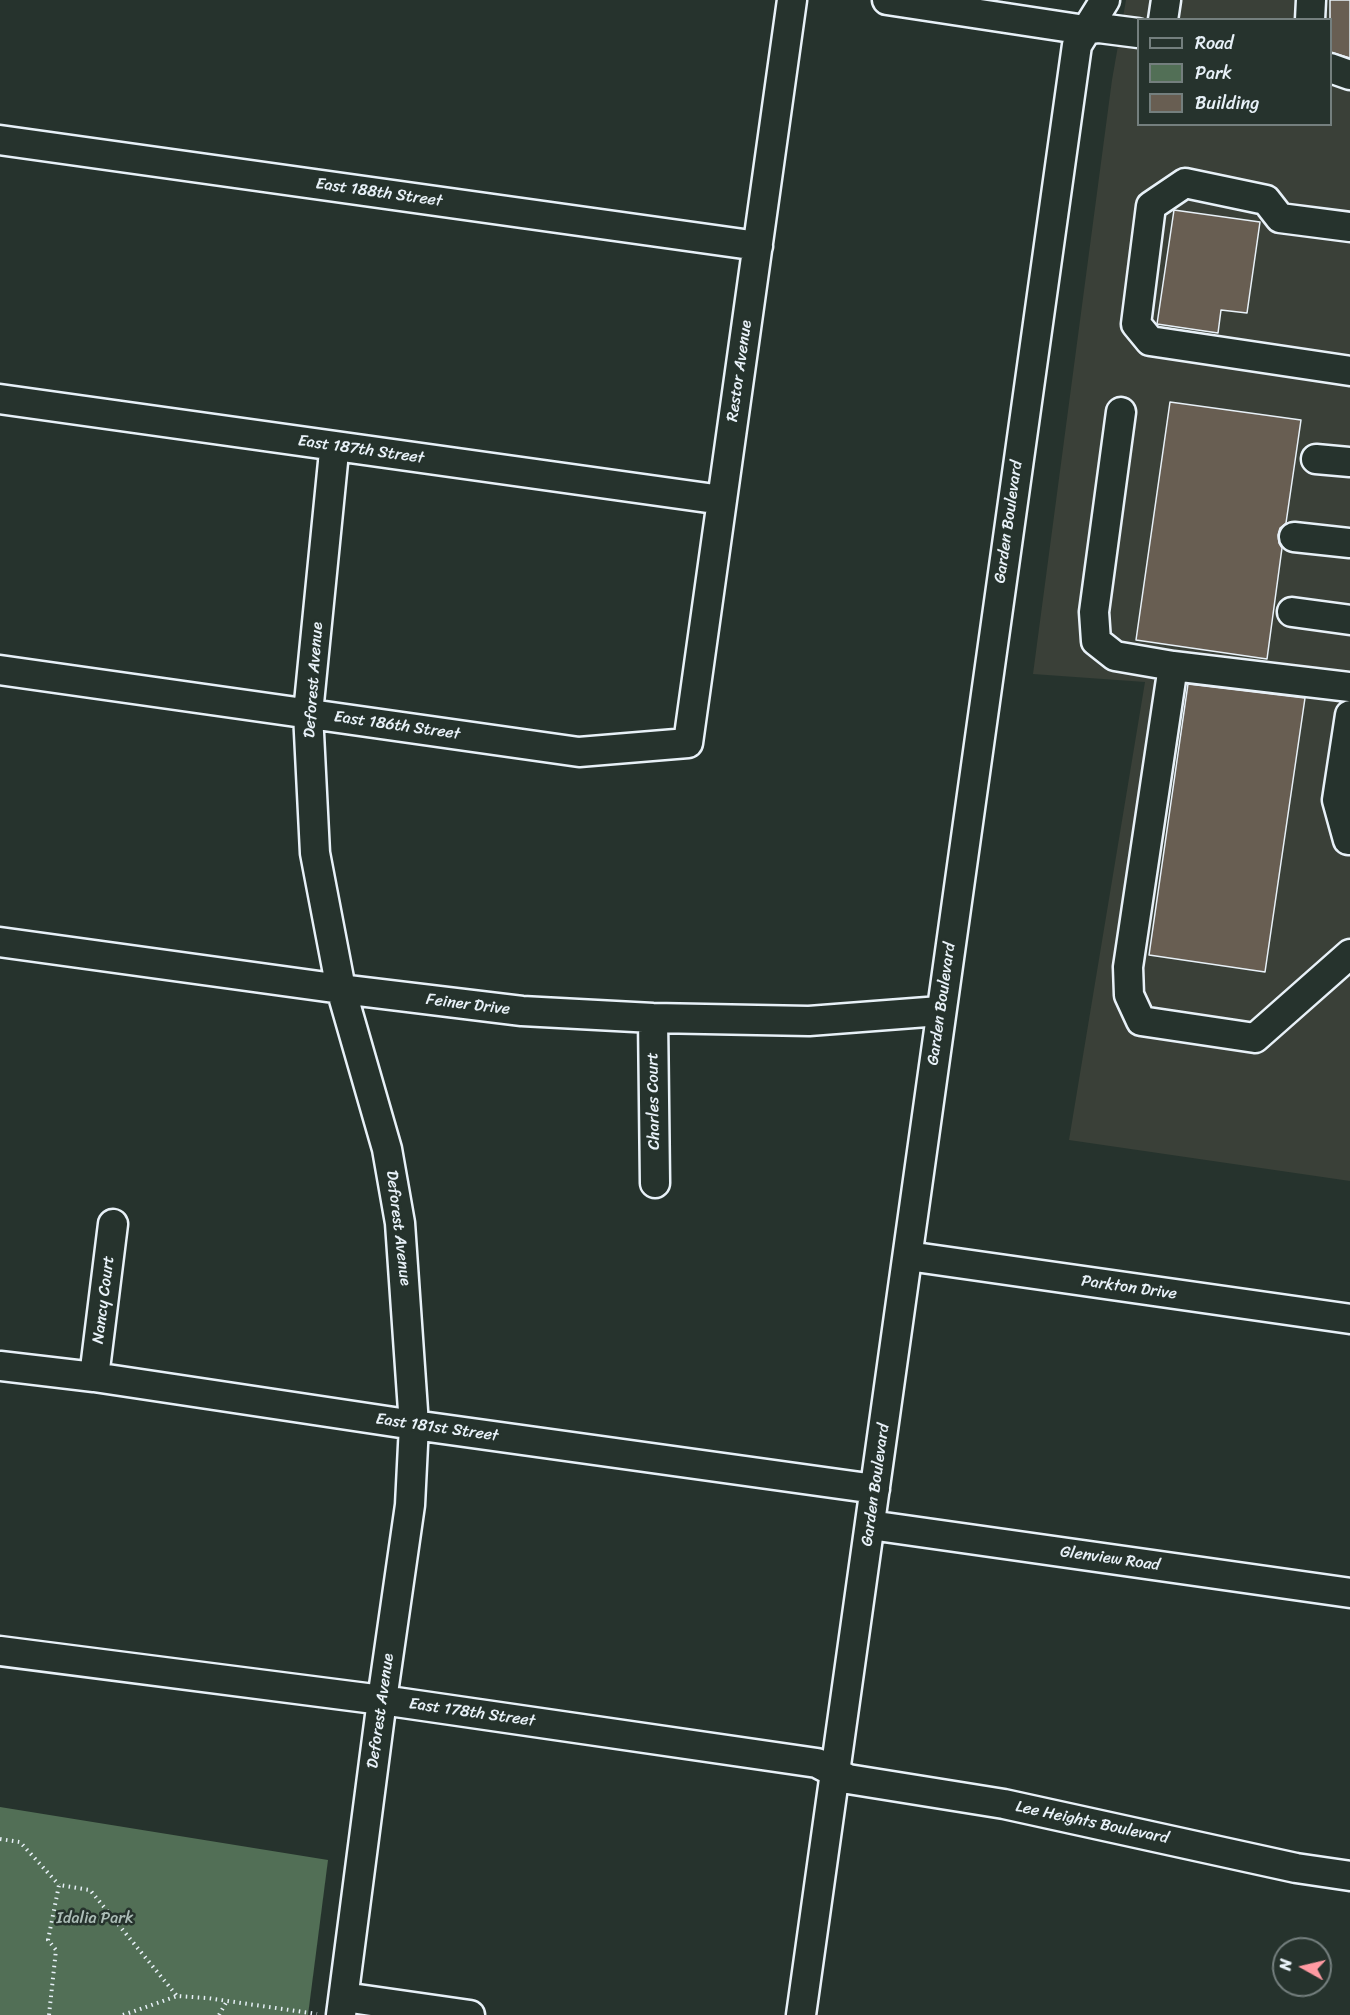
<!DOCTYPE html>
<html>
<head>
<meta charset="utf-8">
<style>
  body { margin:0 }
  #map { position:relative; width:1350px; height:2015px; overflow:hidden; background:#26332d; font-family:Sriracha,sans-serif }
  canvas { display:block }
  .legend { position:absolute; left:1137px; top:18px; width:195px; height:108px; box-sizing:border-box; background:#26332d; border:2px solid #747f7e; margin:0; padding:8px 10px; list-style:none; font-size:18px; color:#e8f1f8 }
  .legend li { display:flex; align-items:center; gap:12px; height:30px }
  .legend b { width:30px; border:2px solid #747f7e }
  .north { position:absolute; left:1272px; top:1937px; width:60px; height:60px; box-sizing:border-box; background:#26332d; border:2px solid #747f7e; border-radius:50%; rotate:278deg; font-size:16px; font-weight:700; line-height:24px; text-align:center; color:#e8f1f8 }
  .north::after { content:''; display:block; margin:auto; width:21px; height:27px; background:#ff9aa2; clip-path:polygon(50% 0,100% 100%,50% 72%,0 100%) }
</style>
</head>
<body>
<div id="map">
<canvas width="1350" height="2015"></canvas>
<ul class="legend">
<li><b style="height:8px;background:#26332d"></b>Road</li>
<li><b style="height:16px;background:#526f56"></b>Park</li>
<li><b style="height:16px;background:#685e52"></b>Building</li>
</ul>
<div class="north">N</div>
</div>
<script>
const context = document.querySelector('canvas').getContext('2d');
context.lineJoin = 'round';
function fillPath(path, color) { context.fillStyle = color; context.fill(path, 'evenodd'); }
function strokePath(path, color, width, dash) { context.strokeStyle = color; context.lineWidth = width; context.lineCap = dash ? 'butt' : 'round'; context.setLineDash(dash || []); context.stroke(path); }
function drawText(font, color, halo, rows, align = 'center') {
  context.font = font + ' Sriracha,sans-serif'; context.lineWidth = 5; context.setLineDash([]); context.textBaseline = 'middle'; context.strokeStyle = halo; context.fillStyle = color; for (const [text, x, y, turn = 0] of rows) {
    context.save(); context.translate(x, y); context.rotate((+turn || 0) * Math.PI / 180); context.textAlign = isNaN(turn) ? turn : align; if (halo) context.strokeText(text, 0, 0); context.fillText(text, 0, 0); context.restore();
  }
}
fillPath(new Path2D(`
  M1126,0H1350V1181L1069,1140L1145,682L1033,674L1112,80ZM1138,20H1330V124H1138Z`), '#3a4038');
fillPath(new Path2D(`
  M0,1807L328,1860L308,2015H0Z`), '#526f56');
const building = new Path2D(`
  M1330,0H1350V58L1330,52Z
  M1174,210L1260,222L1247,313L1221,310L1218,333L1157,324Z
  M1170,402L1301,420L1286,523L1280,528L1278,535L1279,543L1282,548L1267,659L1136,640Z
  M1188,684L1305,698L1265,972L1149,955Z`);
fillPath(building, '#685e52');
strokePath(building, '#e8f1f8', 1.5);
const minor = new Path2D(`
  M887,0L1085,30L1099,28L1138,33
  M1163,20L1166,0
  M1310,20L1311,0
  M1330,68L1350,75
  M0,140L758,246
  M1350,227L1280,218L1266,200L1185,183L1151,206L1136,324L1150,341L1350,371
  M0,399L722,500
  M1121,412L1094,612L1096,641L1115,656L1173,666L1128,967L1129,995L1141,1021L1255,1038L1350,954
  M334,446L333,462L308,713L315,853L341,989L387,1149L400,1223L414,1425L410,1505L382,1700L341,2015
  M1316,459L1350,462
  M1294,537L1350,543
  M1292,612L1350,620
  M1173,666L1350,687
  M0,670L579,752L688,743L792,0
  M1350,715L1337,800L1348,840H1350
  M0,942L341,989L522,1011L653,1018L809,1021L940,1011
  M653,1018L655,1183
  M908,1256L1350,1319
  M0,1366L94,1377L414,1425L875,1489
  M94,1377L113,1224
  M870,1525L1350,1593
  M0,1651L382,1700L817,1763L848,1779L1004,1804L1296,1868L1350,1876
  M344,1997L470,2015
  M801,2015L1077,45L1105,0`);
strokePath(minor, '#e8f1f8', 33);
strokePath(new Path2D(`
  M0,1839L20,1842L59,1885
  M49,2015L56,1950L48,1940L59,1885L90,1890L177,1996
  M123,2015L177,1996L207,1998L317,2014
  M219,2015L227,2001`), '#e8f1f8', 4, [1.5, 4.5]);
strokePath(minor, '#26332d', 28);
drawText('16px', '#e8f1f8', '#26332d', [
  ["East 188th Street",379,193,8],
  ["Restor Avenue",740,371,-82],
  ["East 187th Street",361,450,8],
  ["Garden Boulevard",1009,522,-82],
  ["Deforest Avenue",314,680,-86],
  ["East 186th Street",397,726,8],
  ["Garden Boulevard",942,1004,-82],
  ["Feiner Drive",468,1005,7],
  ["Charles Court",654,1101,-91],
  ["Deforest Avenue",398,1228,83],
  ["Parkton Drive",1129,1288,8],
  ["Nancy Court",104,1300,-83],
  ["East 181st Street",437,1428,8],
  ["Garden Boulevard",876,1485,-82],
  ["Glenview Road",1110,1559,8],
  ["Deforest Avenue",381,1711,-82],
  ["East 178th Street",472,1713,8],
  ["Lee Heights Boulevard",1092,1823,12]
]);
drawText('16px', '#acbdb7', '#26332d', [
  ["Idalia Park",95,1919]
]);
</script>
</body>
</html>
